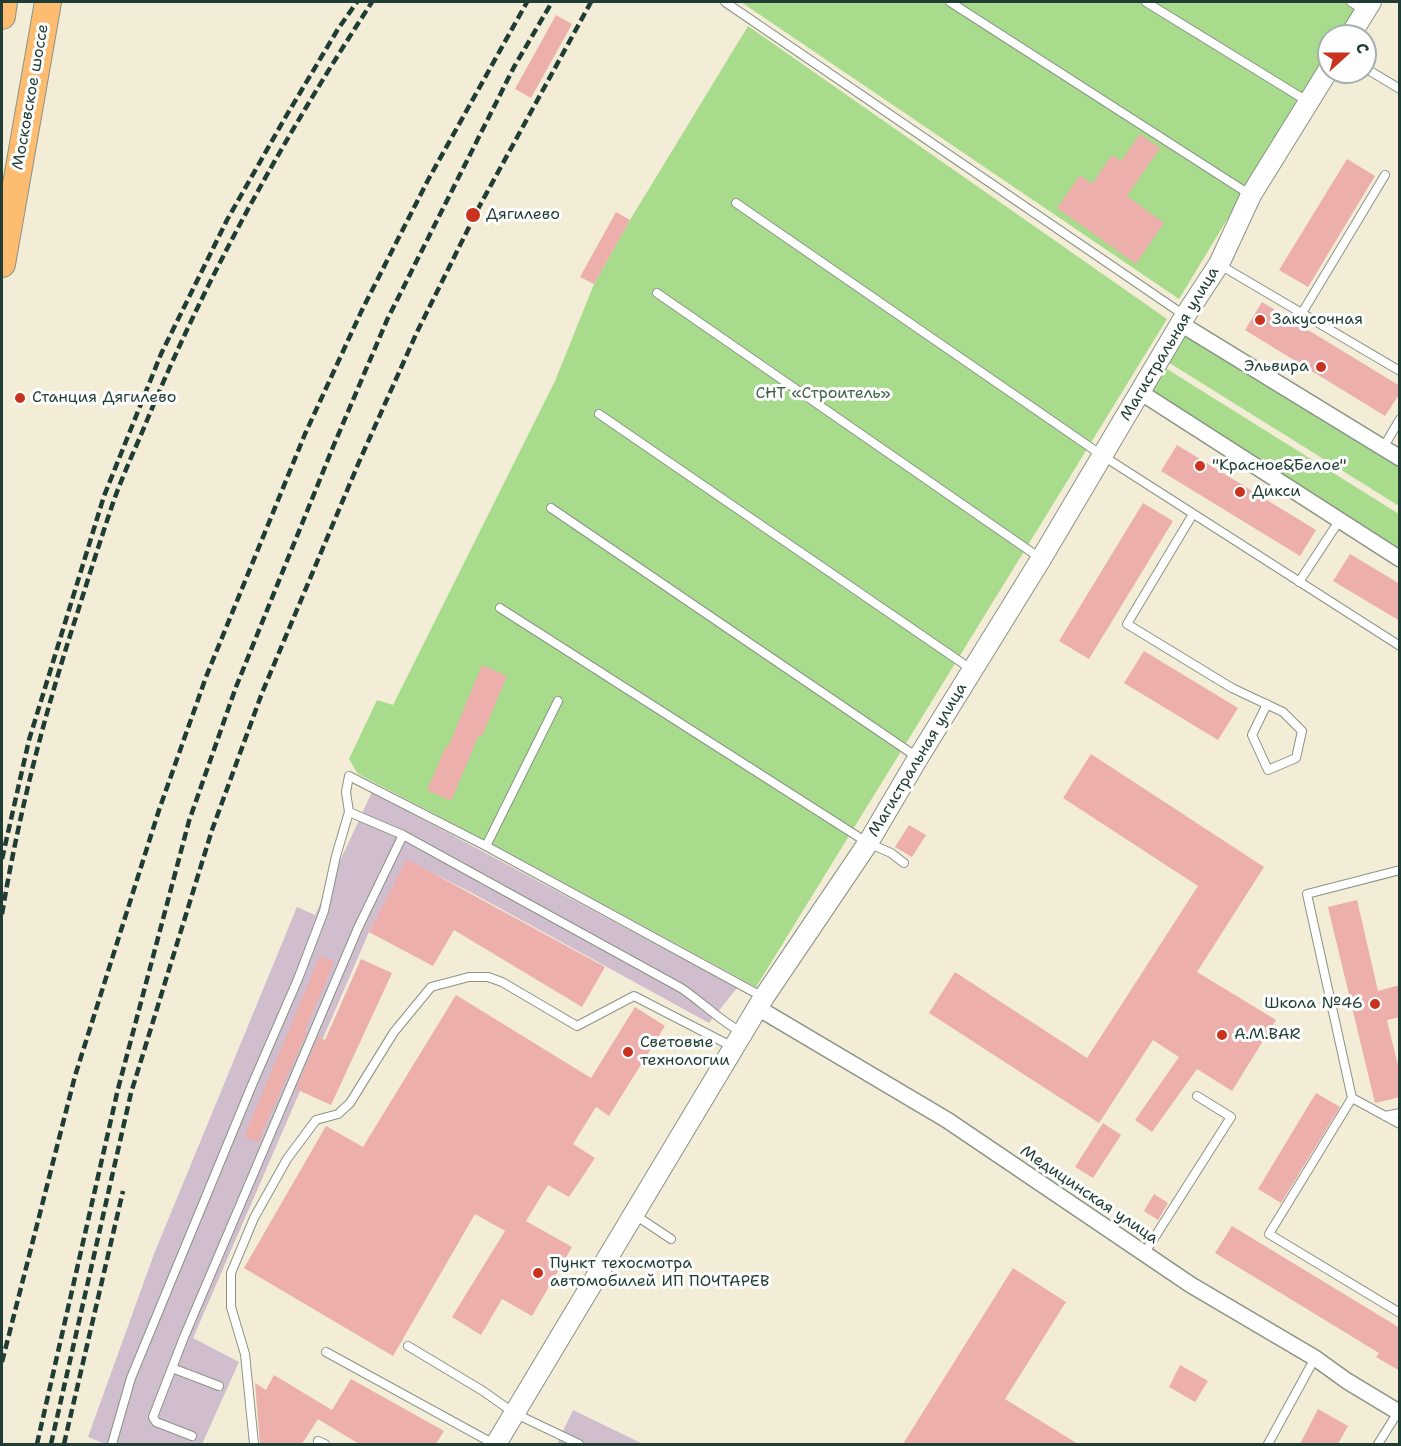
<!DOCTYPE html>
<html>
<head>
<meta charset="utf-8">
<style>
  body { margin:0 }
  #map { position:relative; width:1401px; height:1446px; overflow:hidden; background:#f3ecd6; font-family:"Shantell Sans",sans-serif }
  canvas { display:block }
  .frame { position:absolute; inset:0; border:3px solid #1f3d34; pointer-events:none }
  .north { position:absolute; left:1317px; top:24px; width:60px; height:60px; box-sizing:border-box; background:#fff; border:2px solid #a5b1ae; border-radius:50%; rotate:69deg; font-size:16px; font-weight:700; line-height:24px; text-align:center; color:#1f3d34 }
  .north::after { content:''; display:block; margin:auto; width:21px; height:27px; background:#c8321e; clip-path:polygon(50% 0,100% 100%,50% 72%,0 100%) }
</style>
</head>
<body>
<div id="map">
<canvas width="1401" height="1446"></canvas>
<div class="frame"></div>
<div class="north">С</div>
</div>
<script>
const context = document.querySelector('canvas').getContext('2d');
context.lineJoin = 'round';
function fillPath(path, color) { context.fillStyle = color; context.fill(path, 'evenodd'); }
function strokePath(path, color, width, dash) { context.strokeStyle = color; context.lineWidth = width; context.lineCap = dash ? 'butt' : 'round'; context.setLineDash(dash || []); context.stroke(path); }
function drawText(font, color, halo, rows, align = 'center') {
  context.font = font + ' "Shantell Sans",sans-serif'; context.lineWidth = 6; context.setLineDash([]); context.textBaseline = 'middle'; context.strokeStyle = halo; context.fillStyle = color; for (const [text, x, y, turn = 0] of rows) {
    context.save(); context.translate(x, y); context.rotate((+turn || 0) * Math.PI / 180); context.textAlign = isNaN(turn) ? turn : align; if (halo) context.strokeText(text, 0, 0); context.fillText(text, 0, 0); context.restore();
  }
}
fillPath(new Path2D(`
  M372,792L737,988L709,1023L474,894L407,860L369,932L193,1338L239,1362L202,1444H105L88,1437L154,1254L297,907L315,915Z
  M573,1410L643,1444H557Z`), '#d0bdcd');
fillPath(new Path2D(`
  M741,2H1359L1338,36H1329V51L1179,299Z
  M748,26L1167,319L756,987L500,848L358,774L349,759L377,700L393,705L555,381L594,284L630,220Z
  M1183,328L1399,463V506L1163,359Z
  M1159,364L1399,514V553L1142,393Z`), '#a8dc8c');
fillPath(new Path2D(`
  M556,15L572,24L531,98L515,89Z
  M1140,134L1160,148L1127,196L1164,223L1136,264L1057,208L1080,175L1092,184L1112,155L1121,161Z
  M1347,159L1375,176L1308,287L1279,270Z
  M616,212L630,220L594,284L580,277Z
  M1262,302L1400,386V393L1385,416L1245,330Z
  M1177,445L1316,530L1300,556L1161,471Z
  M1143,503L1173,521L1089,659L1059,641Z
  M1350,554L1400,584V621L1333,581Z
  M1144,651L1238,708L1218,740L1124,683Z
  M482,665L507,676L482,736L479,735L451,801L427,790L446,746L448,747Z
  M1091,754L1264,867L1197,972L1276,1020L1232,1091L1197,1069L1152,1132L1135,1120L1179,1057L1153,1040L1099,1123L929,1013L955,972L1087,1058L1198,886L1063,798Z
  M909,825L926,835L912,857L895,847Z
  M407,859L605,967L582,1007L454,930L433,966L369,932Z
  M1357,900L1378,991L1400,985V1017L1387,1020L1400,1074V1097L1375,1103L1328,907Z
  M320,956L334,962L305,1031L307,1032L258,1142L244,1137Z
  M361,959L392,973L331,1105L296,1089L318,1037L325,1040Z
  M456,995L591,1078L635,1007L665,1026L609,1116L596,1107L573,1144L595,1158L569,1197L548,1185L526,1221L572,1247L532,1316L502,1299L481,1335L452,1317L505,1231L475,1214L393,1356L244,1268L326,1126L363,1147Z
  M1316,1093L1340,1107L1281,1203L1258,1189Z
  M1103,1123L1121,1135L1093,1178L1075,1167Z
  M1154,1194L1168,1203L1158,1220L1144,1211Z
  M1232,1226L1400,1328V1371L1376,1357L1379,1353L1215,1253Z
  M1013,1268L1066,1302L1005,1399L1078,1444H903Z
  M1180,1365L1208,1381L1195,1402L1169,1387Z
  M274,1375L332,1410L351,1379L444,1431L436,1444H359L318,1419L302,1444H260L255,1383L266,1390Z
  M1318,1409L1348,1426L1338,1444H1300Z`), '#ecafab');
const service = new Path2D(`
  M725,2L1184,315
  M950,2L1249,194
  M1146,2L1307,101
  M1351,2L1364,10
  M1365,68L1400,89
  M736,203L1103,456L1400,646
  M1220,265L1400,371
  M657,293L1040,558
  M1302,313L1385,175
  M599,414L971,669
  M1383,448L1400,419
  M551,508L917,757
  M1193,514L1127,624L1232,688L1283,712L1302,731L1296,758L1268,770L1252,735L1267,704
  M1299,582L1339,521
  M500,608L868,843L891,853L904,863
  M558,701L486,846L763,997
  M486,846L349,776L346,792L349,812L403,835L681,988C702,1002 719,1020 741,1032
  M1400,870L1307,894L1352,1098L1269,1234L1400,1313
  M1352,1098L1400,1124
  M1385,1116L1400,1113
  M635,1215L671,1239
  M1144,1254L1231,1117L1197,1096
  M408,1346L483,1391L514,1413L579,1444
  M326,1352L494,1444
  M172,1368L219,1386
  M192,1436L156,1422L153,1417L184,1337L358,928L403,835
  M318,1441L325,1444
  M112,1444L131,1378L252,1085L298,979L324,911L336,856L349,812
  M254,1444L245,1354L231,1307V1273L254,1218L287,1159L316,1120L338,1114L350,1103L394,1032L431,987L469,977H488L502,982L577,1026L634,996L733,1047
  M1268,1444L1315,1358
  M1378,1444L1398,1412`);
const minor = new Path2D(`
  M1181,324L1400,458
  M1140,392L1400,559
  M758,1008L947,1120L1191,1285L1315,1358L1347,1381L1400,1413`);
const tertiary = new Path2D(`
  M1350,36L1371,2
  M496,1444L764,997L868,843L918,758L1041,559L1185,316L1219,264L1251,195L1329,69`);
const trunk = new Path2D(`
  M2,16L4,2
  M2,264L48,2`);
strokePath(service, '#899485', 10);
strokePath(minor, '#899485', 18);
strokePath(tertiary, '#899485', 22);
strokePath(trunk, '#899485', 28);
strokePath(service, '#fff', 8);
strokePath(minor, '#fff', 15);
strokePath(tertiary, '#fff', 20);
strokePath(trunk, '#fdbc6f', 26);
strokePath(new Path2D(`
  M2,859L29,740L104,496L161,354L227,220L285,118L338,29L357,2
  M2,914C19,812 45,712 77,614C89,576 101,538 114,500C124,472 137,445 148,418C209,271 286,134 372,2
  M2,1362L75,1076L159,810L206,677L305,434L362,310L428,180L527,2
  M37,1444L118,1089L154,953L189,821L236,687L333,447L387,320L514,67L552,2
  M51,1444L131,1093L212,830L262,693L359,462L417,332L479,207L591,2
  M64,1444L123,1191`), '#1f3d34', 4.5, [9, 4.5]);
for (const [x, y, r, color] of [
  [473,215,8,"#c8321e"],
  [1260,320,6,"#c8321e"],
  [1321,367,6,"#c8321e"],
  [20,398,6,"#c8321e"],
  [1200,466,6,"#c8321e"],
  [1240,492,6,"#c8321e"],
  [1375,1004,6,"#c8321e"],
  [1222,1035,6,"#c8321e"],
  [628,1052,6,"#c8321e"],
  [538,1273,6,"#c8321e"]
]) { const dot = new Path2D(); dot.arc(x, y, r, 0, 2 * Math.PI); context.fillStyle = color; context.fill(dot); strokePath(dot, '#fff', 2); }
drawText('16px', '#1f3d34', '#fff', [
  ["Московское шоссе",31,97,-80],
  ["Магистральная улица",1170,344,-59],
  ["Магистральная улица",918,760,-59],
  ["Медицинская улица",1089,1195,34]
]);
drawText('16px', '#1f3d34', '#fff', [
  ["Дягилево",486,215],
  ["Закусочная",1272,320],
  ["Эльвира",1309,367,"right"],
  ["Станция Дягилево",32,398],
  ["\"Красное&Белое\"",1212,466],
  ["Дикси",1252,492],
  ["Школа №46",1363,1004,"right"],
  ["А.М.BAR",1234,1035],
  ["Световые",640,1043],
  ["технологии",640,1061],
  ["Пункт техосмотра",550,1264],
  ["автомобилей ИП ПОЧТАРЕВ",550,1282]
], 'left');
drawText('16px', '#41654a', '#fff', [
  ["СНТ «Строитель»",823,394]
]);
</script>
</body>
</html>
